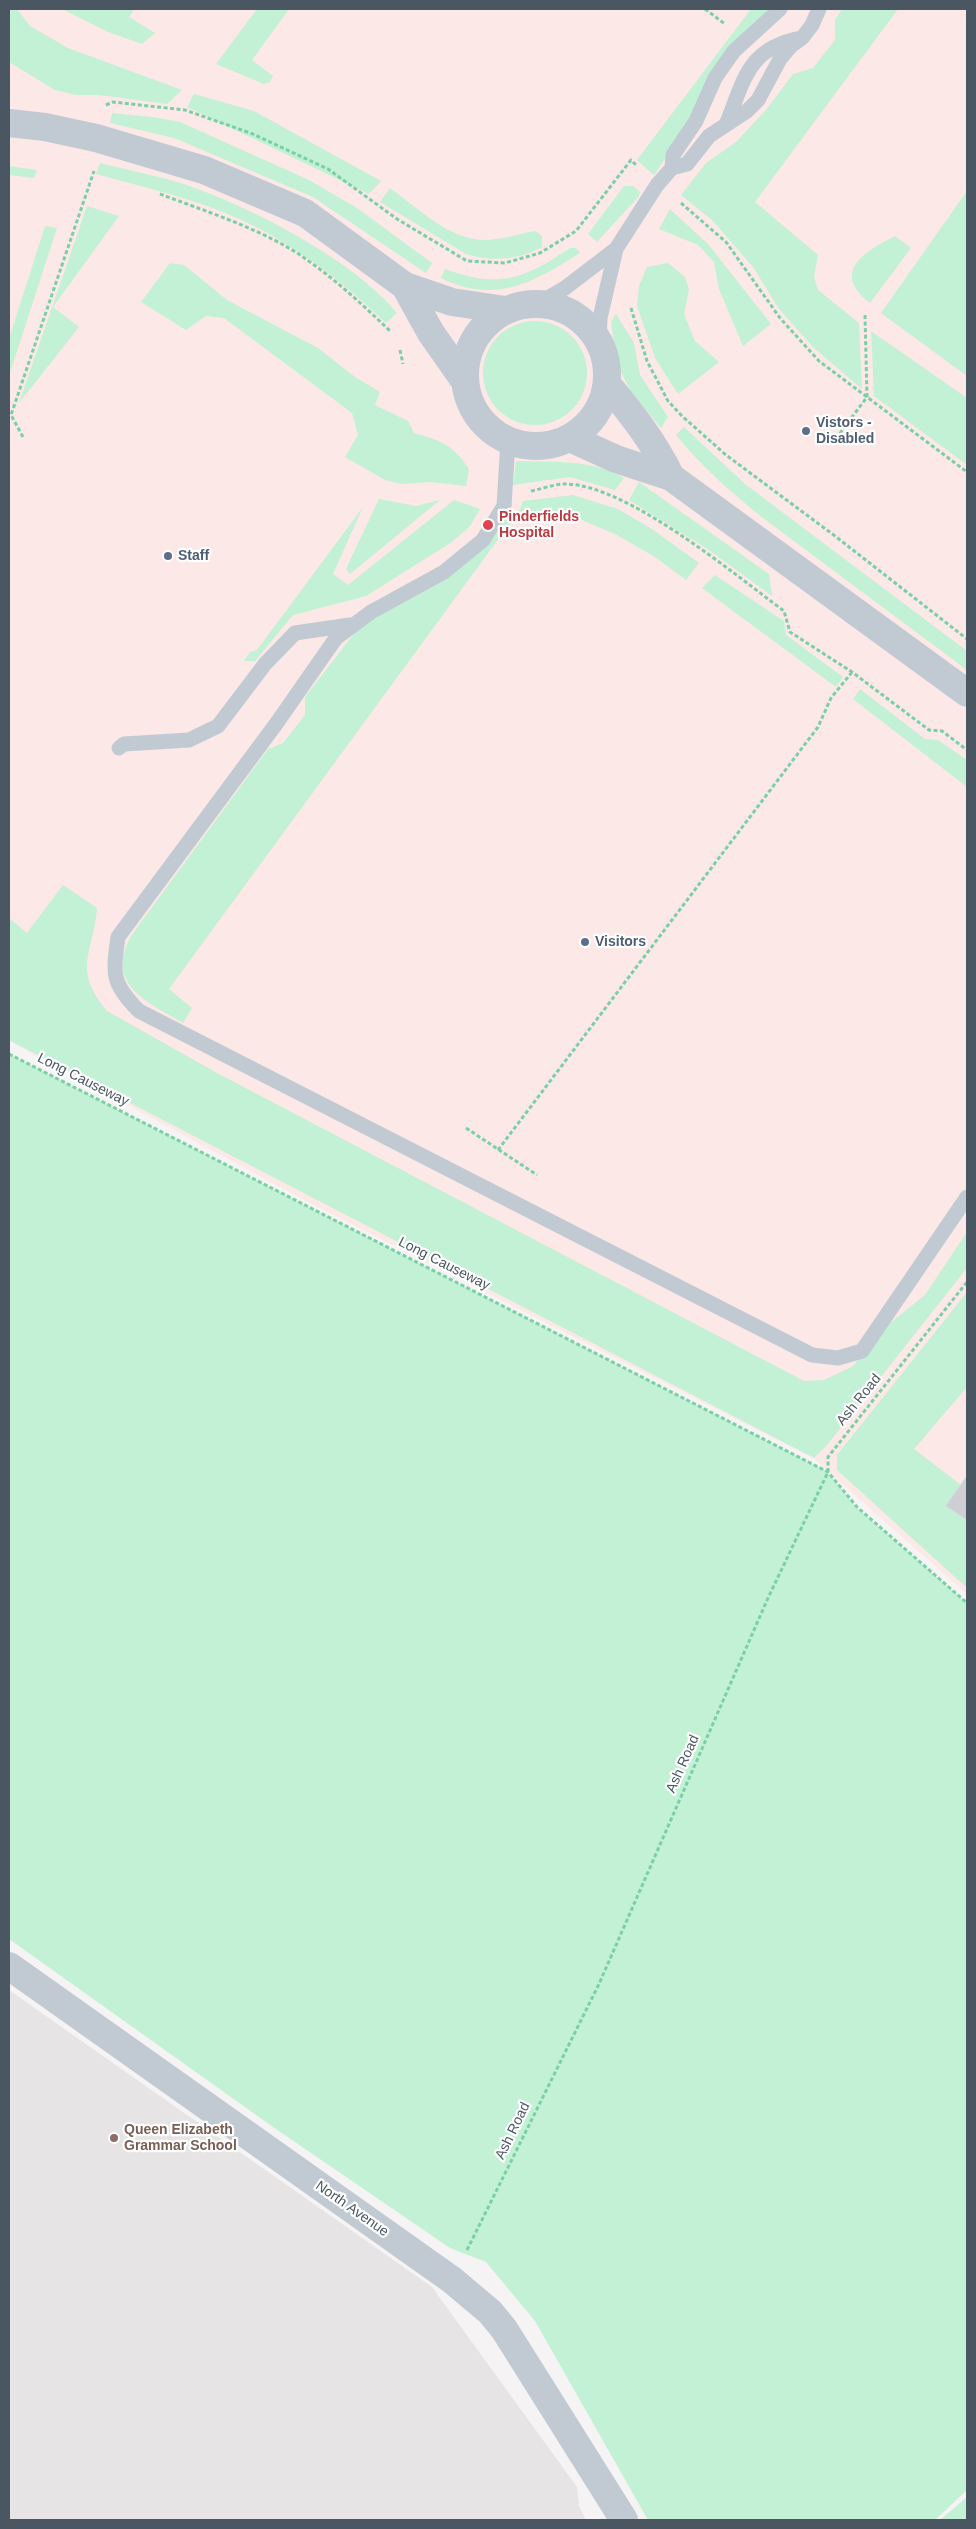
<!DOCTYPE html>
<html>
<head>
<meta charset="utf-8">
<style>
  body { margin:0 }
  #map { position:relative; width:976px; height:2529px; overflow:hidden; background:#f5f3f3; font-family:Arial,sans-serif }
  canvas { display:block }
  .frame { position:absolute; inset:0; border:10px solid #4a5661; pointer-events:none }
</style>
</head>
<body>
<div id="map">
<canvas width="976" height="2529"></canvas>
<div class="frame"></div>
</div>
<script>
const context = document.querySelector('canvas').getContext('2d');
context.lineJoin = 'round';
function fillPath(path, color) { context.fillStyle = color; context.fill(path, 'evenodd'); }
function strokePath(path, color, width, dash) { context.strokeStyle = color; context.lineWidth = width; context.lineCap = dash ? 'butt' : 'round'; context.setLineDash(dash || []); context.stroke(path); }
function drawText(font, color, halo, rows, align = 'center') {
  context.font = font + ' Arial,sans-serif'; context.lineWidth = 4.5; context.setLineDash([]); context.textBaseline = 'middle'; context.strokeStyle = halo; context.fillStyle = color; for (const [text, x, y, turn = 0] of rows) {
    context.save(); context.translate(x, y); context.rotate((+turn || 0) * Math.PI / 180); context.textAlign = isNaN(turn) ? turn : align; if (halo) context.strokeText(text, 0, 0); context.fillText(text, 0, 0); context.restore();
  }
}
fillPath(new Path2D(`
  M9,1990L432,2287L577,2487L579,2506L586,2520H9Z`), '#e6e4e5');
fillPath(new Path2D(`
  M9,9H967V1594L813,1458L314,1205L9,1041Z`), '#fce8e6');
fillPath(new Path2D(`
  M9,9H17L30,26L68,48L182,90L167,104L99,95H76L55,90L9,62Z
  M62,9H134L129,17L155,33L142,44L108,32Z
  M257,9H289L252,60L273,76L270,82L264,84L216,64Z
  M751,9H775C732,30 719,72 697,111C684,133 668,154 654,175L637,160Z
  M842,9H898L755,202L818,255L814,277L818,290L859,323L862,389L814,348L779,309L753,267L713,221L681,195L706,163L736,142L766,110L793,74L813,68L835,40V20Z
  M194,94L254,111L381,181L369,194L187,107Z
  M112,113L153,117L180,122L309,180L357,208L432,263L426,273L313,197L174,138L110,123Z
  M100,163C131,171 165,177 195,188C256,210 356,262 397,313L386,323C331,270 269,225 195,202C162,191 129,183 96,174Z
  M9,166L37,170L34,178L9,175Z
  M624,186H633L640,192L639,196L597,242L588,234Z
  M390,188C418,208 448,239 484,240C500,240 519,234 535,231L542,236V247C520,260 490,262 466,254L380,202Z
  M967,191V376L881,313Z
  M87,206L119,216L53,307L79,327L19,403Z
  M670,209L708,244L771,324L743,346L719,289L714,262L698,245L659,229Z
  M45,226L57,228L9,376V339Z
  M895,236L911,248L870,303C830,272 865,251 895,236Z
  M570,248H576L580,253C534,282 495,305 441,278L445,269C499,289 524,279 570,248Z
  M170,263L184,265L227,300L318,348L355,377L380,392L375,405L408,421L414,433C442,441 452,444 469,469L466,486L430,482L402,484L385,480L345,457L358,435L352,413L224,318L206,316L186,330L141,302Z
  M668,263L685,277L689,290L684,314L695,341L719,362L678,394L655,358L637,306L639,286L647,267Z
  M616,314L634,343L640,375L668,417L661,428L631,392L617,364L611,322Z
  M483 373a52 52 0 1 1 104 0a52 52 0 1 1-104 0Z
  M871,331L967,398V465L874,396Z
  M684,427L745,484L967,651V670L759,515C729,490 701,466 676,435Z
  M516,461C552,462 592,459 624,478L615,490L570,477L513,485Z
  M639,482L769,574L772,596L709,550L629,500Z
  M573,495L618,509L652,529L699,563L686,580L655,557L615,534L565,513L518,514L523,501Z
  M379,499L416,506L440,500L350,574L346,569Z
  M454,500L480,509L470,526L452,542L366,596L293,615L255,661H244L250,652L257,650L363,507L333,574L348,585Z
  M503,513L513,519L169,989L192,1008L183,1023C148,1002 104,985 131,936L268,749L283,743L305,715V697L363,622L438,580Z
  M715,575L784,621L786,635L843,677L836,687L702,588Z
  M860,689L925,739L938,740L967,760V787L853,699Z
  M63,885L97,908C93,955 72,968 107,1011L217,1073L804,1381L824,1380L853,1366L884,1328L925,1295L967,1232V1268L827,1445L814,1458L9,1040V918L27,933Z
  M9,1054L828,1472L857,1508L967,1603V2490L935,2520H648L535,2321L486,2262L450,2248L273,2127L9,1939Z
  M967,1292V1387L914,1449L961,1485L947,1505L967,1520V1588L837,1470V1455Z
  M967,2497V2520H940Z`), '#c3f1d5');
const building = new Path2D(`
  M967,1476V1520L946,1506Z`);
fillPath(building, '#cdcfd5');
strokePath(building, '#d7d9de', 1);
strokePath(new Path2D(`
  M705,9L725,24
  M106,105L113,102L185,110L253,134L328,169L397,219L467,261L505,263L540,253L576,231L631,160L637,166
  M160,194C205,211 264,230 303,257C335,279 363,305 390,331
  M681,203L726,242L780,318L819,361L967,472
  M631,308L647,361L668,401L682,416L726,455L835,536L967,639
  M400,350L403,364
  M23,437L11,415L94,171
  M832,444L867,397L865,314
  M531,491C542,489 554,484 565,484C626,484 734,574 784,611L790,632L852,672L929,730L942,731L967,750
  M9,1054L828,1472L857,1507L967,1603
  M466,1128L537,1175
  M498,1150L818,727L831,698L852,672
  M467,2250L599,1984L768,1598L828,1472V1457L967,1282`), '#7ad0a6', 3, [4, 2.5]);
strokePath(new Path2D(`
  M726,125C744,81 747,48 801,38
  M672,168L673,155L696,121L715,78L734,51L780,9
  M539,303L565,288L616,249L657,185L672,168L687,164L709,136L747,111L758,100L780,59L791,46L802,38L812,25L819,9
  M599,341L600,318L616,249
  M508,441L504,506L483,540L444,572L371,612L336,638L276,724L118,937C113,974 111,983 139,1011L812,1355L838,1358L862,1351L967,1197
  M119,748L124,744L189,740L218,726L265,664L295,633L350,625`), '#c1cad2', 15);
strokePath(new Path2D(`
  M9,123L45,127L96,138L204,170L305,213L405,286L452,302L505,310
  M405,286L431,333L464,380
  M465 375a71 71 0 1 1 142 0a71 71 0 1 1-142 0Z
  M607,384C632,414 654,442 671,477
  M570,438L616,459L671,477L967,693`), '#c1cad2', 28);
strokePath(new Path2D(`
  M9,1966L452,2280L490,2312L504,2329L624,2520`), '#c1cad2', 28);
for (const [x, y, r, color] of [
  [806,431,5,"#5c6f8a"],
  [488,525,6,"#e0444e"],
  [168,556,5,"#5c6f8a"],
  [585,942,5,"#5c6f8a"],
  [114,2138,5,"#8d6e63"]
]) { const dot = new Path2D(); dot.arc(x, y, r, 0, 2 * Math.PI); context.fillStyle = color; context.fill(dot); strokePath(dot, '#fff', 2); }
drawText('bold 14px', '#4e5e75', '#fff', [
  ["Vistors -",816,423],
  ["Disabled",816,439],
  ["Staff",178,556],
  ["Visitors",595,942]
], 'left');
drawText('bold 14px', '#be3a42', '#fff', [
  ["Pinderfields",499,517],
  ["Hospital",499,533]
], 'left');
drawText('14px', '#4a5661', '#fff', [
  ["Long Causeway",83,1080,27],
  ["Long Causeway",444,1264,27],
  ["Ash Road",859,1400,-51],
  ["Ash Road",683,1764,-66],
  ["Ash Road",513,2131,-64],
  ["North Avenue",352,2209,35]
]);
drawText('bold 14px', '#785e54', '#fff', [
  ["Queen Elizabeth",124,2130],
  ["Grammar School",124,2146]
], 'left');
</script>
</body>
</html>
